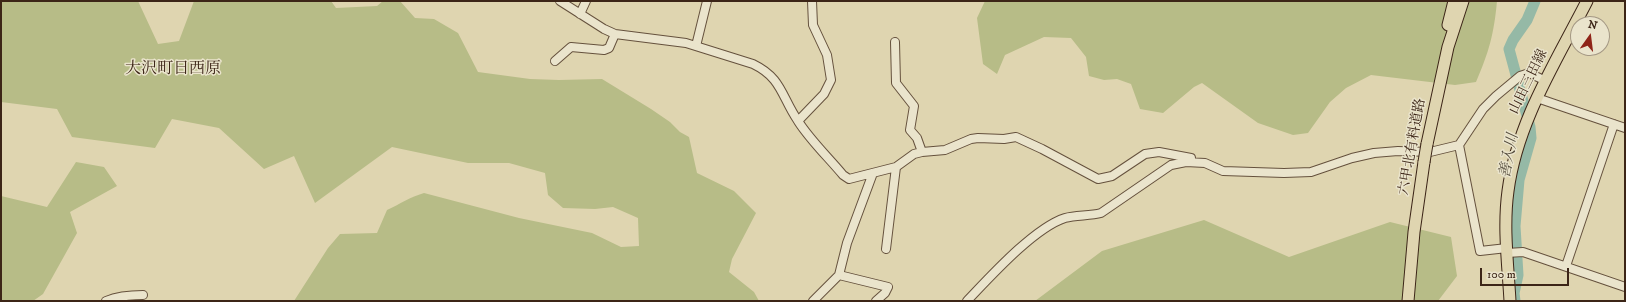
<!DOCTYPE html>
<html>
<head>
<meta charset="utf-8">
<style>
  body { margin:0 }
  #map { position:relative; width:1626px; height:302px; overflow:hidden; background:#dfd5b0; font-family:"IM FELL DW Pica",serif }
  canvas { display:block }
  .frame { position:absolute; inset:0; border:2px solid #3c2517; pointer-events:none }
  .north { position:absolute; left:1570px; top:16px; width:40px; height:40px; box-sizing:border-box; background:#eae4cc; border:1px solid #a49884; border-radius:50%; rotate:14deg; font-size:11px; font-weight:700; line-height:16px; text-align:center; color:#3c2517 }
  .north::after { content:''; display:block; margin:auto; width:14px; height:18px; background:#8f2418; clip-path:polygon(50% 0,100% 100%,50% 72%,0 100%) }
  .scale { position:absolute; left:1480px; top:268px; width:89px; height:18px; box-sizing:border-box; border:2px solid #3c2517; border-top:0; padding-left:5px; font-size:12px; line-height:14px; white-space:nowrap; color:#3c2517; -webkit-text-stroke:3px #eae4cc; paint-order:stroke }
</style>
</head>
<body>
<div id="map">
<canvas width="1626" height="302"></canvas>
<div class="frame"></div>
<div class="north">N</div>
<div class="scale">100 m</div>
</div>
<script>
const context = document.querySelector('canvas').getContext('2d');
context.lineJoin = 'round';
function fillPath(path, color) { context.fillStyle = color; context.fill(path, 'evenodd'); }
function strokePath(path, color, width, dash) { context.strokeStyle = color; context.lineWidth = width; context.lineCap = dash ? 'butt' : 'round'; context.setLineDash(dash || []); context.stroke(path); }
function drawText(font, color, halo, rows, align = 'center') {
  context.font = font + ' "IM FELL DW Pica","Noto Serif JP",serif'; context.lineWidth = 3; context.setLineDash([]); context.textBaseline = 'middle'; context.strokeStyle = halo; context.fillStyle = color; for (const [text, x, y, turn = 0] of rows) {
    context.save(); context.translate(x, y); context.rotate((+turn || 0) * Math.PI / 180); context.textAlign = isNaN(turn) ? turn : align; if (halo) context.strokeText(text, 0, 0); context.fillText(text, 0, 0); context.restore();
  }
}
fillPath(new Path2D(`
  M1,1H138L158,44L179,41L194,1H331L336,8L377,6L383,1H400L415,18L434,19L458,33L478,72L530,79L559,80L602,79L651,109L670,122L680,132L689,137L697,173L734,191L756,213L732,259L729,272L754,292L759,301H294L328,248L340,234L377,233L387,210C400,204 410,197 424,193L519,218L592,233L621,247L639,246L638,218L613,207L595,209L563,208L548,195L545,173L509,163H468L392,147L315,203L294,156L264,169L219,128L172,119L155,148L72,137L57,109L1,102Z
  M985,1H1497C1494,34 1489,52 1476,82L1455,85L1371,75L1346,88L1330,102L1308,133L1293,135L1258,123L1202,83L1194,87L1163,113L1140,109L1131,84L1117,79L1104,80L1089,76L1086,57L1071,38L1044,37L1005,55L997,74L983,64L977,18Z
  M76,162L104,167L117,186L70,212L77,233L43,294L33,301H1V196L47,207Z
  M1204,220L1289,257L1390,222L1451,237L1457,276L1438,301H1035L1102,251Z`), '#b7bc87');
strokePath(new Path2D(`
  M1515,301L1514,293L1518,275L1515,226L1519,180L1531,138L1530,127L1509,49L1513,40L1527,20L1535,1`), '#95b9a6', 11);
const minor = new Path2D(`
  M560,1L604,29L615,34L686,43L753,64C782,78 781,96 798,121C810,140 828,157 843,175L849,179L896,167L914,154L922,152L945,150L971,139L978,138L1004,139L1016,137L1042,149L1098,179L1112,176L1145,154L1159,152L1191,158V162
  M580,14L586,1
  M895,42L896,83L914,106L910,130L917,138L922,152
  M696,46L707,1
  M555,61L571,47L604,50L609,48L615,34
  M1537,98L1625,128
  M798,121L824,94L831,80L827,55L813,25L812,1
  M1459,145L1480,251L1507,248
  M886,249L896,167
  M1507,253L1523,252L1625,287
  M1566,266L1614,124
  M839,275L888,287L885,293L876,301
  M106,301C118,296 130,295 143,295
  M813,301L839,275L847,243L873,173
  M967,301C990,277 1034,228 1065,218C1076,215 1090,216 1101,213L1171,165L1186,162L1205,163L1223,171L1284,173L1311,172L1352,158L1374,153L1398,151L1430,152L1459,145L1483,109L1496,96L1520,76L1529,73L1546,81`);
const major = new Path2D(`
  M1448,25L1454,1
  M1427,144L1448,47L1463,1
  M1408,301L1414,232L1424,162
  M1510,301C1508,265 1503,227 1508,191C1517,122 1556,62 1587,1`);
strokePath(minor, '#65513d', 10);
strokePath(major, '#3c2517', 13);
strokePath(minor, '#eae4cc', 8);
strokePath(major, '#dfd5b0', 11);
const majorBridge = new Path2D(`
  M1424,162L1427,144`);
strokePath(majorBridge, '#3c2517', 13, []);
strokePath(majorBridge, '#dfd5b0', 11);
drawText('14px', '#3c2517', '#eae4cc', [
  ["山田三田線",1529,82,-64],
  ["六甲北有料道路",1413,147,-80]
]);
drawText('italic 15px', '#524a3b', '#eae4cc', [
  ["善入川",1510,156,-79]
]);
drawText('16px', '#3c2517', '#eae4cc', [
  ["大沢町日西原",173,70]
]);
</script>
</body>
</html>
